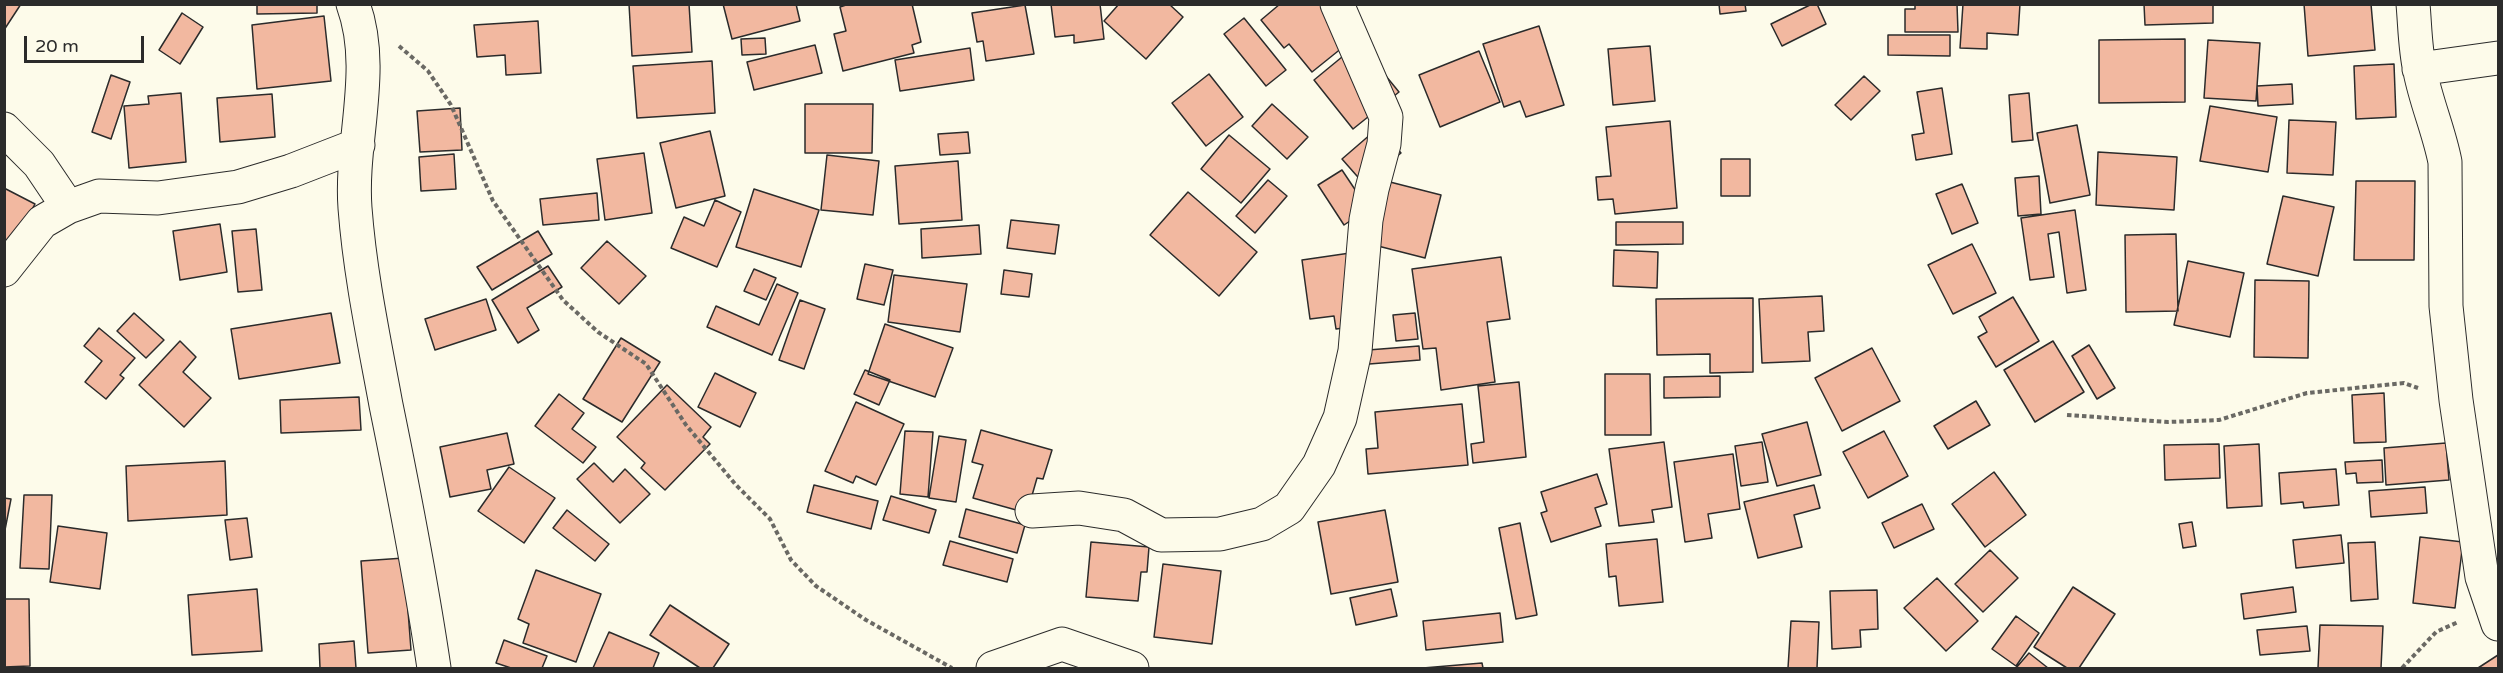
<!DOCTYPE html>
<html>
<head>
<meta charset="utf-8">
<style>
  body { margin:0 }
  #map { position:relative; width:2503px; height:673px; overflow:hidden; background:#fdfbea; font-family:"Varela Round",sans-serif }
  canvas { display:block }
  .frame { position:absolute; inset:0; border:6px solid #2b2b2b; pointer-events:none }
  .scale { position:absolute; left:24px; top:36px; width:120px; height:27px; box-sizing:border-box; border:3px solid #2b2b2b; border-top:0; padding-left:8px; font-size:18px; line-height:21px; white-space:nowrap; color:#2b2b2b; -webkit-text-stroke:4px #fdfbea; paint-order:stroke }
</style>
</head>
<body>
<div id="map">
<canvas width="2503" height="673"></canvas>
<div class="frame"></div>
<div class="scale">20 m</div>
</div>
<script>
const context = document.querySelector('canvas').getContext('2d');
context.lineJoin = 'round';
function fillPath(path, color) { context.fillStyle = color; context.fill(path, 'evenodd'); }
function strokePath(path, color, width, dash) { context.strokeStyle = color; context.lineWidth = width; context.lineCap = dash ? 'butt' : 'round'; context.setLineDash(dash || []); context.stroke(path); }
const building = new Path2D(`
  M4,4H21L4,30Z
  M257,4H317V13L257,14Z
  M629,4H689L692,52L632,56Z
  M723,4H796L800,21L732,39Z
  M849,4H912L921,42L912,45L914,53L843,71L834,34L846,31L840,7Z
  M1051,4H1100L1104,39L1074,43V35L1055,37Z
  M1119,4H1169L1183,17L1146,59L1104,21Z
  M1280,4H1342L1363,31L1312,72L1289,44L1284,48L1261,20Z
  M1719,4H1745L1746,11L1720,14Z
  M1812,4H1817L1826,24L1782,46L1771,24Z
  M1915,4H1957L1958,32H1905V9H1915Z
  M1963,4H2020L2018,35L1987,33V49L1960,48Z
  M2144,4H2213V23L2145,25Z
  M2304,4H2371L2375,50L2308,56Z
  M1025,5L1034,54L986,61L983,41L977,42L972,13Z
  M182,13L203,27L180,64L159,50Z
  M324,16L331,81L257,89L252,25Z
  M1244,18L1286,70L1266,86L1224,34Z
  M538,21L541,73L506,75L505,55L477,57L474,25Z
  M1539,26L1564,105L1526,117L1520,101L1504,107L1483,44Z
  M1888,35H1950V56L1888,55Z
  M765,38L766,54L742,55L741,39Z
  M2185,39V102L2099,103V40Z
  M2208,40L2260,43L2256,101L2204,98Z
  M1359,43L1399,92L1353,129L1314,80Z
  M815,45L822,73L754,90L747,62Z
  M1650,46L1655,101L1613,105L1608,49Z
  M970,48L974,80L900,91L895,60Z
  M1479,51L1500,102L1440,127L1419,75Z
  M712,61L715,113L637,118L633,66Z
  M2394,64L2396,117L2356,119L2354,66Z
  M1209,74L1243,117L1206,146L1172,103Z
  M111,75L130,82L111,139L92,132Z
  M1864,76L1880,91L1851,120L1835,105Z
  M2292,84L2293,104L2258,106L2257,86Z
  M1942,88L1952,154L1916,160L1912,135L1924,133L1917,92Z
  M181,93L186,162L129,168L124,106L149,104L148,96Z
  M2029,93L2033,140L2012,142L2009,95Z
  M272,94L275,137L220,142L217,98Z
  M805,104H873L872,153H805Z
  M1272,104L1308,137L1287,159L1252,126Z
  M2210,106L2277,117L2268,172L2200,161Z
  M460,108L462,150L420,152L417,111Z
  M2289,120L2336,122L2333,175L2287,173Z
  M1670,121L1677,208L1615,214L1613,199L1598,200L1596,177L1611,176L1606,127Z
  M2077,125L2090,195L2050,203L2037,133Z
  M1379,127L1401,153L1364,184L1342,159Z
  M710,131L725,196L676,208L660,143Z
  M968,132L970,153L940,155L938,134Z
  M1229,135L1270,169L1241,203L1201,169Z
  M2098,152L2177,157L2174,210L2096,205Z
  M644,153L652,213L605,220L597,159Z
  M454,154L456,189L421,191L419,157Z
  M827,155L879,161L873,215L821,210Z
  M1721,159H1750V196H1721Z
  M958,161L962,220L899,224L895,166Z
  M1342,170L1368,209L1344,225L1318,185Z
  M2039,176L2041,214L2018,216L2015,178Z
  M1268,180L1287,196L1255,233L1236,216Z
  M2356,181H2415L2414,260H2354Z
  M1390,182L1441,195L1425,258L1374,245Z
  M1962,184L1978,223L1952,234L1936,194Z
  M4,188L35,204L4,259Z
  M754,189L819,210L801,267L736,247Z
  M1188,192L1257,252L1219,296L1150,235Z
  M597,193L599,220L543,225L540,199Z
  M2283,196L2334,207L2318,276L2267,264Z
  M715,200L741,212L717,267L671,248L684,217L704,226Z
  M2075,210L2086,290L2067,293L2059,232L2048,234L2054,277L2030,280L2021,218Z
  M1011,220L1059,225L1055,254L1007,248Z
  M1616,222H1683V244L1616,245Z
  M220,224L227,272L180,280L173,231Z
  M979,225L981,254L922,258L921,229Z
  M256,229L262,290L238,292L232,231Z
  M538,231L552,254L492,290L477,267Z
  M2176,234L2178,311L2126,312L2125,235Z
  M607,241L646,276L619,304L581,268Z
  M1972,244L1996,293L1953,314L1928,265Z
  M1614,250L1658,252L1657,288L1613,286Z
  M1357,252L1367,325L1336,329L1334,316L1310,319L1302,260Z
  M1501,257L1510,319L1487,322L1495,382L1441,390L1436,348L1423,349L1412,269Z
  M2188,261L2244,273L2230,337L2174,325Z
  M865,264L893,270L884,305L857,299Z
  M548,266L562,287L527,308L539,330L518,343L492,300Z
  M754,269L776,278L766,300L744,291Z
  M1004,270L1032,274L1029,297L1001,294Z
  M894,275L967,284L960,332L888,322Z
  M2255,280L2309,281L2308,358L2254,357Z
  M777,284L798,293L772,355L707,327L716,306L759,325Z
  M1822,296L1824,331L1808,332L1810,361L1762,363L1759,299Z
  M2013,297L2039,341L1996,367L1978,337L1987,332L1979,317Z
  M1753,298V372L1710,373V354L1657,355L1656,299Z
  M486,299L496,330L435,350L425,319Z
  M800,300L825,309L804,369L779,360Z
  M134,313L164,340L146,358L117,331Z
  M331,313L340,363L239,379L231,329Z
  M1415,313L1418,339L1396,341L1393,315Z
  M885,324L953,348L935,397L868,374Z
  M99,328L135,358L120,375L124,378L106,399L85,382L102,361L84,346Z
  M621,338L660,362L622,422L583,399Z
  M180,341L196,357L183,372L211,398L184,427L139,385Z
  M2053,341L2084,392L2035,422L2004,370Z
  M2089,345L2115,388L2097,399L2072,356Z
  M1419,346L1420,360L1369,364L1368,350Z
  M1872,348L1900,401L1842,431L1815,378Z
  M865,370L890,380L879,405L854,394Z
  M715,373L756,393L740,427L698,407Z
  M1605,374H1650L1651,435H1605Z
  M1720,376V397L1664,398V377Z
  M1519,382L1526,457L1473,463L1471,444L1484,442L1478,386Z
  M667,385L711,427L703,437L710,444L665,490L641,468L645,463L617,437Z
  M2384,393L2386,442L2354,443L2352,395Z
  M559,394L584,413L572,429L596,447L583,463L535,426Z
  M359,397L361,430L281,433L280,400Z
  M1976,401L1990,425L1948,449L1934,426Z
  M856,402L904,424L876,485L856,476L853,483L825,471Z
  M1462,404L1468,465L1368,474L1366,449L1378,448L1375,412Z
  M1807,422L1821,475L1777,486L1762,434Z
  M981,430L1052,450L1043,479L1037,478L1027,513L973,498L983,465L972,462Z
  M905,431L933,432L928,497L900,494Z
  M1884,431L1908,476L1868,498L1843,452Z
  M507,433L514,464L487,470L491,489L450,497L440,447Z
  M939,436L966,440L956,502L929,498Z
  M1664,442L1672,507L1652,510L1654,522L1619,526L1609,449Z
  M1762,442L1768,482L1741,486L1735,446Z
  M2446,443L2449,480L2386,485L2384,448Z
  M2219,444L2220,478L2165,480L2164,445Z
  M2259,444L2262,506L2227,508L2224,446Z
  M1733,454L1740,509L1708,514L1712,538L1685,542L1674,462Z
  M2382,460L2383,482L2357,483L2356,473L2346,474L2345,462Z
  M225,461L227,515L128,521L126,466Z
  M594,463L613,482L625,469L650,494L620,523L577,479Z
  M509,467L555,498L524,543L478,511Z
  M2336,469L2339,505L2304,508L2303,502L2281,504L2279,473Z
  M1994,472L2026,515L1985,547L1952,504Z
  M1597,474L1607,504L1595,508L1601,526L1551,542L1541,513L1547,511L1541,492Z
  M814,485L878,501L871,529L807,512Z
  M1814,485L1820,508L1794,515L1802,547L1758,558L1744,502Z
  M2425,487L2427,513L2371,517L2369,491Z
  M24,495H52L49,569L20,568Z
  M891,496L936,510L929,533L883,520Z
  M4,498L11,499L4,535Z
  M1922,504L1934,529L1894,548L1882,523Z
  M966,509L1025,525L1017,553L959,537Z
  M567,510L609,544L595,561L553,528Z
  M1385,510L1398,582L1331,594L1318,522Z
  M247,518L252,557L230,560L225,520Z
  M2192,522L2196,546L2183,548L2179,524Z
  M1520,523L1537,615L1516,619L1499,528Z
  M58,526L107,533L100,589L50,582Z
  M2341,535L2344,563L2296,568L2293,540Z
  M2420,537L2463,542L2455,608L2413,603Z
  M1657,539L1663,602L1619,606L1616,576L1609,577L1606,544Z
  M950,541L1013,559L1007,582L943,565Z
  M1091,542L1149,547L1147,572H1141L1138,601L1086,597Z
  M2375,542L2378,599L2351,601L2348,543Z
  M1990,550L2018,578L1983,612L1955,584Z
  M404,558L411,650L368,653L361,561Z
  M1163,564L1221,571L1212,644L1154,637Z
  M536,570L601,594L576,662L523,643L529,624L518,619Z
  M1937,578L1978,621L1946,651L1904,608Z
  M2073,587L2115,614L2079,668H2067L2034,647Z
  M2293,587L2296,612L2244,619L2241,594Z
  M257,589L262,651L192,655L188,595Z
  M1391,589L1397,616L1356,625L1350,598Z
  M1877,590L1878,629L1860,630L1861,647L1832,649L1830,591Z
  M4,599H29L30,666L4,667Z
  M670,605L729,644L713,668H700L650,635Z
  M1500,613L1503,642L1426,650L1423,621Z
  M2016,616L2039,633L2016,666L1992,649Z
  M1791,621L1819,622L1817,668H1788Z
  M2320,625L2383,626L2381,668H2318Z
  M2307,626L2310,651L2260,655L2257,630Z
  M609,632L659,653L653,668H593Z
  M504,640L547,656L542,668H511L496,663Z
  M354,641L356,668H308H320L319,644Z
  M2029,653L2048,668H2016Z
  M2498,655V668H2478Z
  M1482,663L1483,668H1423Z`);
fillPath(building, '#f2b8a0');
strokePath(building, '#2b2b2b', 1.5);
const minor = new Path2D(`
  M353,4C377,69 350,141 355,208C360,274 374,340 386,405C404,493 421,580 434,668
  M2413,4C2415,26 2415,49 2420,71C2426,102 2439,131 2445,162L2446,306L2456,400L2482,577L2498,624
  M2419,69L2498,58
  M4,129L39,164L68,207
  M4,270L42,222L68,207L99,196L158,198L238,187L291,171L358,145
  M1032,511L1079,508L1124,515L1161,535L1220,534L1262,524L1289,508L1319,465L1340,418L1355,351L1366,220L1372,189L1384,144L1386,117L1337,4
  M993,668L1062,644L1132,668`);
strokePath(minor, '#2b2b2b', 35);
strokePath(new Path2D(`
  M399,46L428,71L451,105L493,201L563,300L598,332L646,364L686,425L736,485L770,519L791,560L816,586L866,620L952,668
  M2067,415L2168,422L2219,420L2307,393L2404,383L2418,388
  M2402,668L2436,632L2458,622`), '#6a6964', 4, [4.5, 3]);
strokePath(minor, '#fdfbea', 33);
</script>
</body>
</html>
